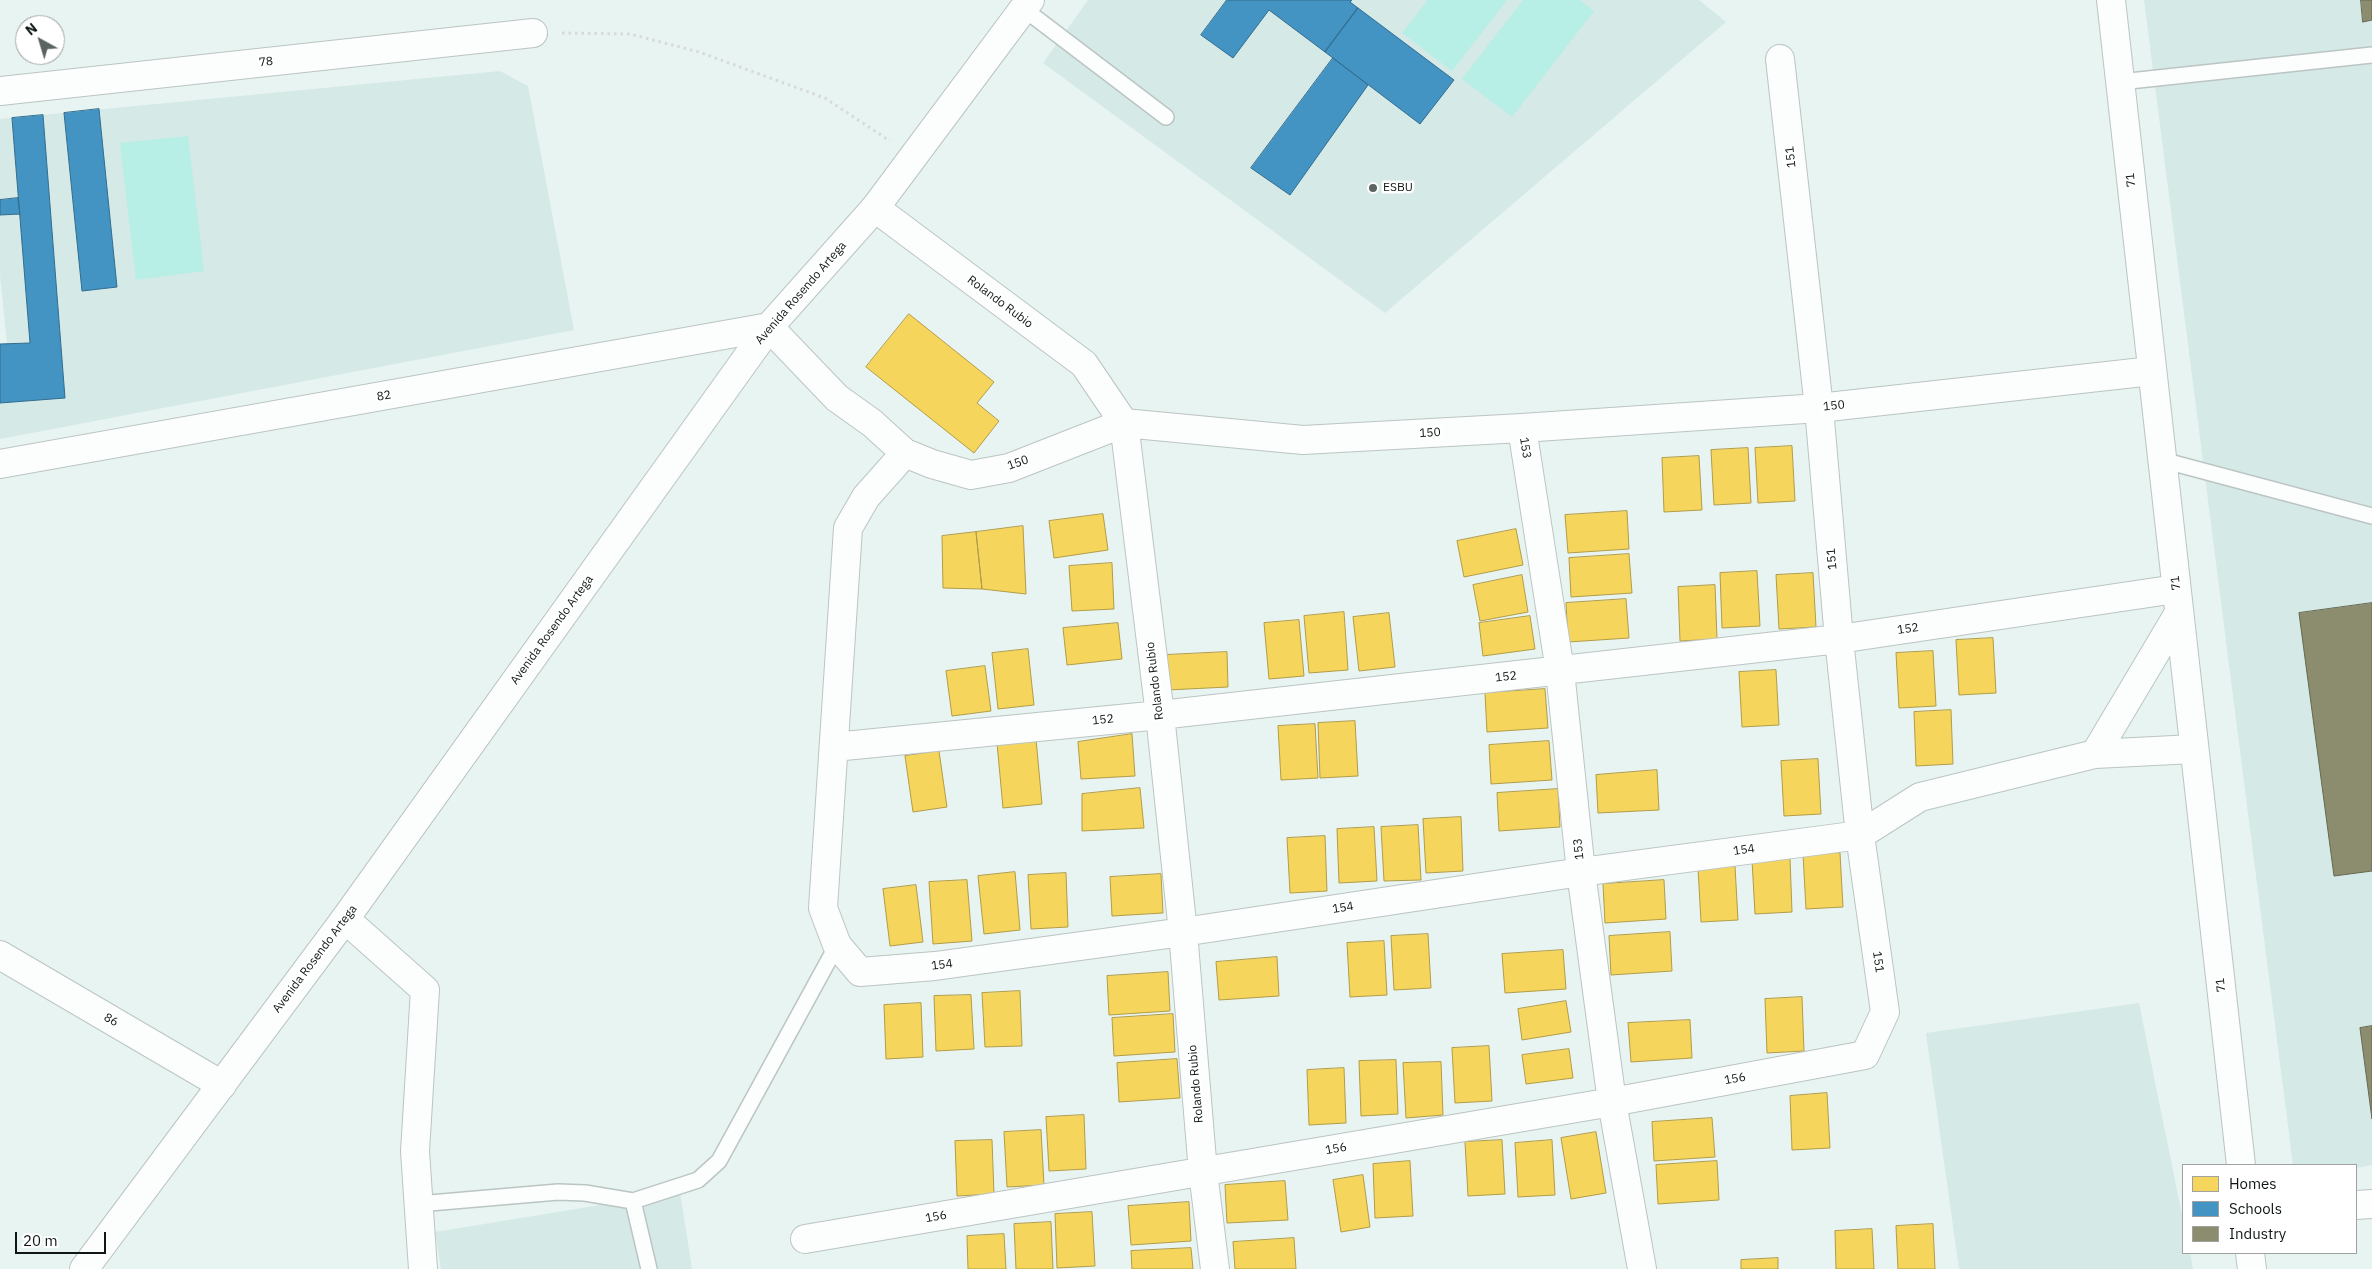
<!DOCTYPE html>
<html>
<head>
<meta charset="utf-8">
<style>
  body { margin:0 }
  #map { position:relative; width:2372px; height:1269px; overflow:hidden; background:#e8f4f2; font-family:"IBM Plex Sans",sans-serif }
  canvas { display:block }
  .legend { position:absolute; left:2182px; top:1164px; width:175px; height:90px; box-sizing:border-box; background:#fff; border:1px solid #9fa2a1; margin:0; padding:6px 9px; list-style:none; font-size:15px; color:#0f1615 }
  .legend li { display:flex; align-items:center; gap:10px; height:25px }
  .legend b { width:25px; border:1px solid #9fa2a1 }
  .north { position:absolute; left:15px; top:15px; width:50px; height:50px; box-sizing:border-box; background:#fff; border:1px solid #9fa2a1; border-radius:50%; rotate:321deg; font-size:14px; font-weight:700; line-height:20px; text-align:center; color:#0f1615 }
  .north::after { content:''; display:block; margin:auto; width:18px; height:22px; background:#5b6462; clip-path:polygon(50% 0,100% 100%,50% 72%,0 100%) }
  .scale { position:absolute; left:15px; top:1232px; width:91px; height:22px; box-sizing:border-box; border:2px solid #0f1615; border-top:0; padding-left:6px; font-size:15px; line-height:18px; white-space:nowrap; color:#0f1615; -webkit-text-stroke:4px #fff; paint-order:stroke }
</style>
</head>
<body>
<div id="map">
<canvas width="2372" height="1269"></canvas>
<ul class="legend">
<li><b style="height:14px;background:#f6d55c"></b>Homes</li>
<li><b style="height:14px;background:#4393c3"></b>Schools</li>
<li><b style="height:14px;background:#8c8c6e"></b>Industry</li>
</ul>
<div class="north">N</div>
<div class="scale">20 m</div>
</div>
<script>
const context = document.querySelector('canvas').getContext('2d');
context.lineJoin = 'round';
function fillPath(path, color) { context.fillStyle = color; context.fill(path, 'evenodd'); }
function strokePath(path, color, width, dash) { context.strokeStyle = color; context.lineWidth = width; context.lineCap = dash ? 'butt' : 'round'; context.setLineDash(dash || []); context.stroke(path); }
function drawText(font, color, halo, rows, align = 'center') {
  context.font = font + ' "IBM Plex Sans",sans-serif'; context.lineWidth = 5; context.setLineDash([]); context.textBaseline = 'middle'; context.strokeStyle = halo; context.fillStyle = color; for (const [text, x, y, turn = 0] of rows) {
    context.save(); context.translate(x, y); context.rotate((+turn || 0) * Math.PI / 180); context.textAlign = isNaN(turn) ? turn : align; if (halo) context.strokeText(text, 0, 0); context.fillText(text, 0, 0); context.restore();
  }
}
fillPath(new Path2D(`
  M1088,0H1699L1726,22L1385,313L1043,63Z
  M2144,0H2372V1165L2356,1168V1165H2293Z
  M500,71L528,86L574,330L0,439V344L7,343L0,275V119Z
  M2139,1003L2183,1220V1253H2190L2193,1269H1959L1926,1033Z
  M680,1192L692,1269H441L435,1232Z`), '#d5e9e6');
fillPath(new Path2D(`
  M1428,0H1507L1452,71L1402,33Z
  M1523,0H1580L1594,11L1512,117L1462,79Z
  M188,136L204,271L136,280L120,143Z`), '#b7eee6');
const homes = new Path2D(`
  M909,314L994,382L977,403L999,421L974,453L866,367Z
  M1792,446L1795,501L1758,503L1755,448Z
  M1748,448L1751,503L1714,505L1711,450Z
  M1699,456L1702,510L1664,512L1662,458Z
  M1627,511L1629,549L1568,553L1565,515Z
  M1103,514L1108,550L1054,558L1049,521Z
  M1023,526L1026,594L982,589L976,532Z
  M1516,529L1523,565L1464,577L1457,541Z
  M976,532L982,589L943,588L942,536Z
  M1629,554L1632,593L1571,597L1569,558Z
  M1112,563L1114,609L1072,611L1069,566Z
  M1757,571L1760,626L1722,628L1720,573Z
  M1813,573L1816,627L1779,629L1776,575Z
  M1522,575L1528,612L1480,621L1473,585Z
  M1715,585L1717,639L1680,641L1678,587Z
  M1626,599L1629,638L1568,642L1566,603Z
  M1344,612L1348,670L1309,673L1304,616Z
  M1389,613L1395,667L1359,671L1353,617Z
  M1530,616L1535,649L1483,656L1479,623Z
  M1299,620L1304,676L1269,679L1264,623Z
  M1118,623L1122,659L1067,665L1063,628Z
  M1993,638L1996,693L1959,695L1956,640Z
  M1028,649L1034,705L998,709L992,653Z
  M1933,651L1936,706L1899,708L1896,653Z
  M1227,652L1228,687L1167,690L1165,655Z
  M985,666L991,711L952,716L946,671Z
  M1776,670L1779,725L1742,727L1739,672Z
  M1545,689L1548,728L1487,732L1485,693Z
  M1951,710L1953,764L1916,766L1914,712Z
  M1355,721L1358,776L1320,778L1318,723Z
  M1315,724L1318,778L1281,780L1278,726Z
  M1132,734L1135,776L1081,779L1078,742Z
  M1036,739L1042,804L1003,808L997,743Z
  M1549,741L1552,780L1491,784L1489,745Z
  M939,751L947,807L913,812L905,756Z
  M1818,759L1821,814L1784,816L1781,761Z
  M1657,770L1659,810L1598,813L1596,775Z
  M1140,788L1144,828L1082,831V794Z
  M1558,789L1560,827L1499,831L1497,793Z
  M1461,817L1463,871L1426,873L1423,819Z
  M1418,825L1421,880L1384,881L1381,827Z
  M1374,827L1377,881L1339,883L1337,829Z
  M1325,836L1327,891L1290,893L1287,838Z
  M1840,853L1843,907L1806,909L1803,854Z
  M1790,858L1792,912L1755,914L1752,860Z
  M1735,866L1738,920L1701,922L1698,868Z
  M1015,872L1020,930L984,934L978,876Z
  M1066,873L1068,927L1031,929L1028,875Z
  M1161,874L1163,913L1112,916L1110,877Z
  M967,880L972,941L933,944L929,882Z
  M1664,880L1666,919L1605,923L1603,884Z
  M916,885L923,942L890,946L883,889Z
  M1670,932L1672,971L1611,975L1609,936Z
  M1428,934L1431,988L1394,990L1391,936Z
  M1384,941L1387,995L1350,997L1347,943Z
  M1563,950L1566,989L1505,993L1502,954Z
  M1277,957L1279,996L1219,1000L1216,962Z
  M1168,972L1170,1011L1109,1015L1107,976Z
  M1020,991L1022,1046L985,1047L982,993Z
  M971,995L974,1049L936,1051L934,996Z
  M1802,997L1804,1051L1767,1053L1765,999Z
  M1566,1001L1571,1032L1522,1040L1518,1009Z
  M921,1003L923,1057L886,1059L884,1005Z
  M1173,1014L1175,1052L1114,1056L1112,1018Z
  M1690,1020L1692,1058L1631,1062L1628,1023Z
  M1489,1046L1492,1101L1455,1103L1452,1048Z
  M1569,1049L1573,1078L1526,1084L1522,1055Z
  M1177,1059L1180,1098L1119,1102L1117,1063Z
  M1396,1060L1398,1114L1361,1116L1359,1061Z
  M1441,1062L1443,1115L1406,1118L1403,1063Z
  M1344,1068L1346,1123L1309,1125L1307,1070Z
  M1827,1093L1830,1148L1792,1150L1790,1096Z
  M1084,1115L1086,1169L1049,1171L1046,1117Z
  M1712,1118L1715,1157L1654,1161L1652,1122Z
  M1041,1130L1044,1185L1007,1187L1004,1132Z
  M1596,1132L1606,1193L1571,1199L1561,1138Z
  M992,1140L994,1194L957,1196L955,1141Z
  M1502,1140L1505,1194L1468,1196L1465,1142Z
  M1552,1140L1555,1195L1518,1197L1515,1143Z
  M1410,1161L1413,1216L1375,1218L1373,1164Z
  M1717,1161L1719,1200L1658,1204L1656,1165Z
  M1363,1175L1370,1227L1341,1232L1333,1180Z
  M1285,1181L1288,1220L1227,1223L1225,1185Z
  M1189,1202L1191,1241L1131,1245L1128,1206Z
  M1092,1212L1095,1266L1057,1268L1055,1214Z
  M1051,1222L1053,1269H1016L1014,1224Z
  M1933,1224L1935,1269H1898L1896,1226Z
  M1872,1229L1874,1269H1836L1835,1231Z
  M1004,1234L1006,1269H968L967,1236Z
  M1294,1238L1296,1269H1235L1233,1242Z
  M1191,1248L1193,1269H1132L1131,1251Z
  M1778,1258V1269H1741V1260Z`);
fillPath(homes, '#f6d55c');
strokePath(homes, '#b19c47', 1);
const schools = new Path2D(`
  M1227,0H1352L1350,2L1358,8L1325,52L1269,10L1233,58L1201,35Z
  M1358,8L1454,80L1420,124L1325,52Z
  M1333,58L1368,85L1290,195L1251,168Z
  M99,109L117,287L82,291L64,113Z
  M43,115L65,398L0,403V344L30,343L12,118Z
  M18,198L20,214L0,215V200Z`);
fillPath(schools, '#4393c3');
strokePath(schools, '#336e8f', 1);
const industry = new Path2D(`
  M2361,0H2372V20L2363,22Z
  M2372,603V871L2334,876L2299,613Z
  M2372,1026V1119L2360,1028Z`);
fillPath(industry, '#8c8c6e');
strokePath(industry, '#666953', 1);
const service = new Path2D(`
  M1024,9L1166,117
  M2120,82L2372,55
  M2162,460L2372,516
  M633,1201L698,1180L719,1161L837,945
  M418,1204L558,1192L585,1193L633,1201L649,1269`);
const minor = new Path2D(`
  M0,91L533,33
  M875,208L1084,364L1124,423L1160,715L1183,932L1203,1172L1215,1269
  M1522,428L1560,671L1581,872L1612,1102L1642,1269
  M905,453L866,497L848,528L823,908L837,945L860,972L935,966L1183,932L1581,872L1860,835L1920,797L2095,754L2194,749
  M0,464L769,327L837,398L872,423L905,453L932,464L971,475L1009,468L1124,423L1303,440L1522,428L1819,408L2152,371
  M834,747L1160,715L1839,639L2176,589
  M2095,754L2179,613
  M345,919L425,990L415,1151L423,1269
  M0,955L222,1085
  M2356,1205L2372,1204
  M805,1239L1612,1102L1865,1055L1885,1012L1860,835L1839,639L1819,408L1780,59`);
const tertiary = new Path2D(`
  M2111,0L2241,1165
  M2250,1253L2252,1269`);
const secondary = new Path2D(`
  M84,1269L345,919L769,327L875,208L1030,0`);
strokePath(service, '#bbc5c3', 18);
strokePath(minor, '#bbc5c3', 30);
strokePath(tertiary, '#bbc5c3', 30);
strokePath(secondary, '#bbc5c3', 30);
strokePath(new Path2D(`
  M562,33L630,34L699,52L825,98L890,141`), '#d7dada', 3, [2.5, 4]);
strokePath(service, '#fcfdfd', 15);
strokePath(minor, '#fcfdfd', 28);
strokePath(tertiary, '#fcfdfd', 28);
strokePath(secondary, '#fcfdfd', 28);
for (const [x, y, r, color] of [
  [1373,188,5,"#5b6462"]
]) { const dot = new Path2D(); dot.arc(x, y, r, 0, 2 * Math.PI); context.fillStyle = color; context.fill(dot); strokePath(dot, '#fff', 2); }
drawText('12px', '#0f1615', '#fff', [
  ["78",266,62,-6],
  ["151",1791,157,-96],
  ["71",2131,180,-96],
  ["Avenida Rosendo Artega",801,293,-49],
  ["Rolando Rubio",1000,302,37],
  ["82",384,396,-10],
  ["150",1834,406,-6],
  ["150",1430,433,-3],
  ["153",1525,448,81],
  ["150",1018,463,-19],
  ["151",1832,559,-95],
  ["71",2176,583,-97],
  ["152",1908,629,-8],
  ["Avenida Rosendo Artega",552,630,-54],
  ["152",1506,677,-6],
  ["Rolando Rubio",1155,681,-97],
  ["152",1103,720,-6],
  ["153",1579,849,-96],
  ["154",1744,850,-8],
  ["154",1343,908,-9],
  ["Avenida Rosendo Artega",315,959,-53],
  ["151",1878,962,82],
  ["154",942,965,-7],
  ["71",2221,985,-96],
  ["86",111,1020,30],
  ["156",1735,1079,-10],
  ["Rolando Rubio",1196,1084,-95],
  ["156",1336,1149,-10],
  ["156",936,1217,-10]
]);
drawText('12px', '#0f1615', '#fff', [
  ["ESBU",1383,188]
], 'left');
</script>
</body>
</html>
